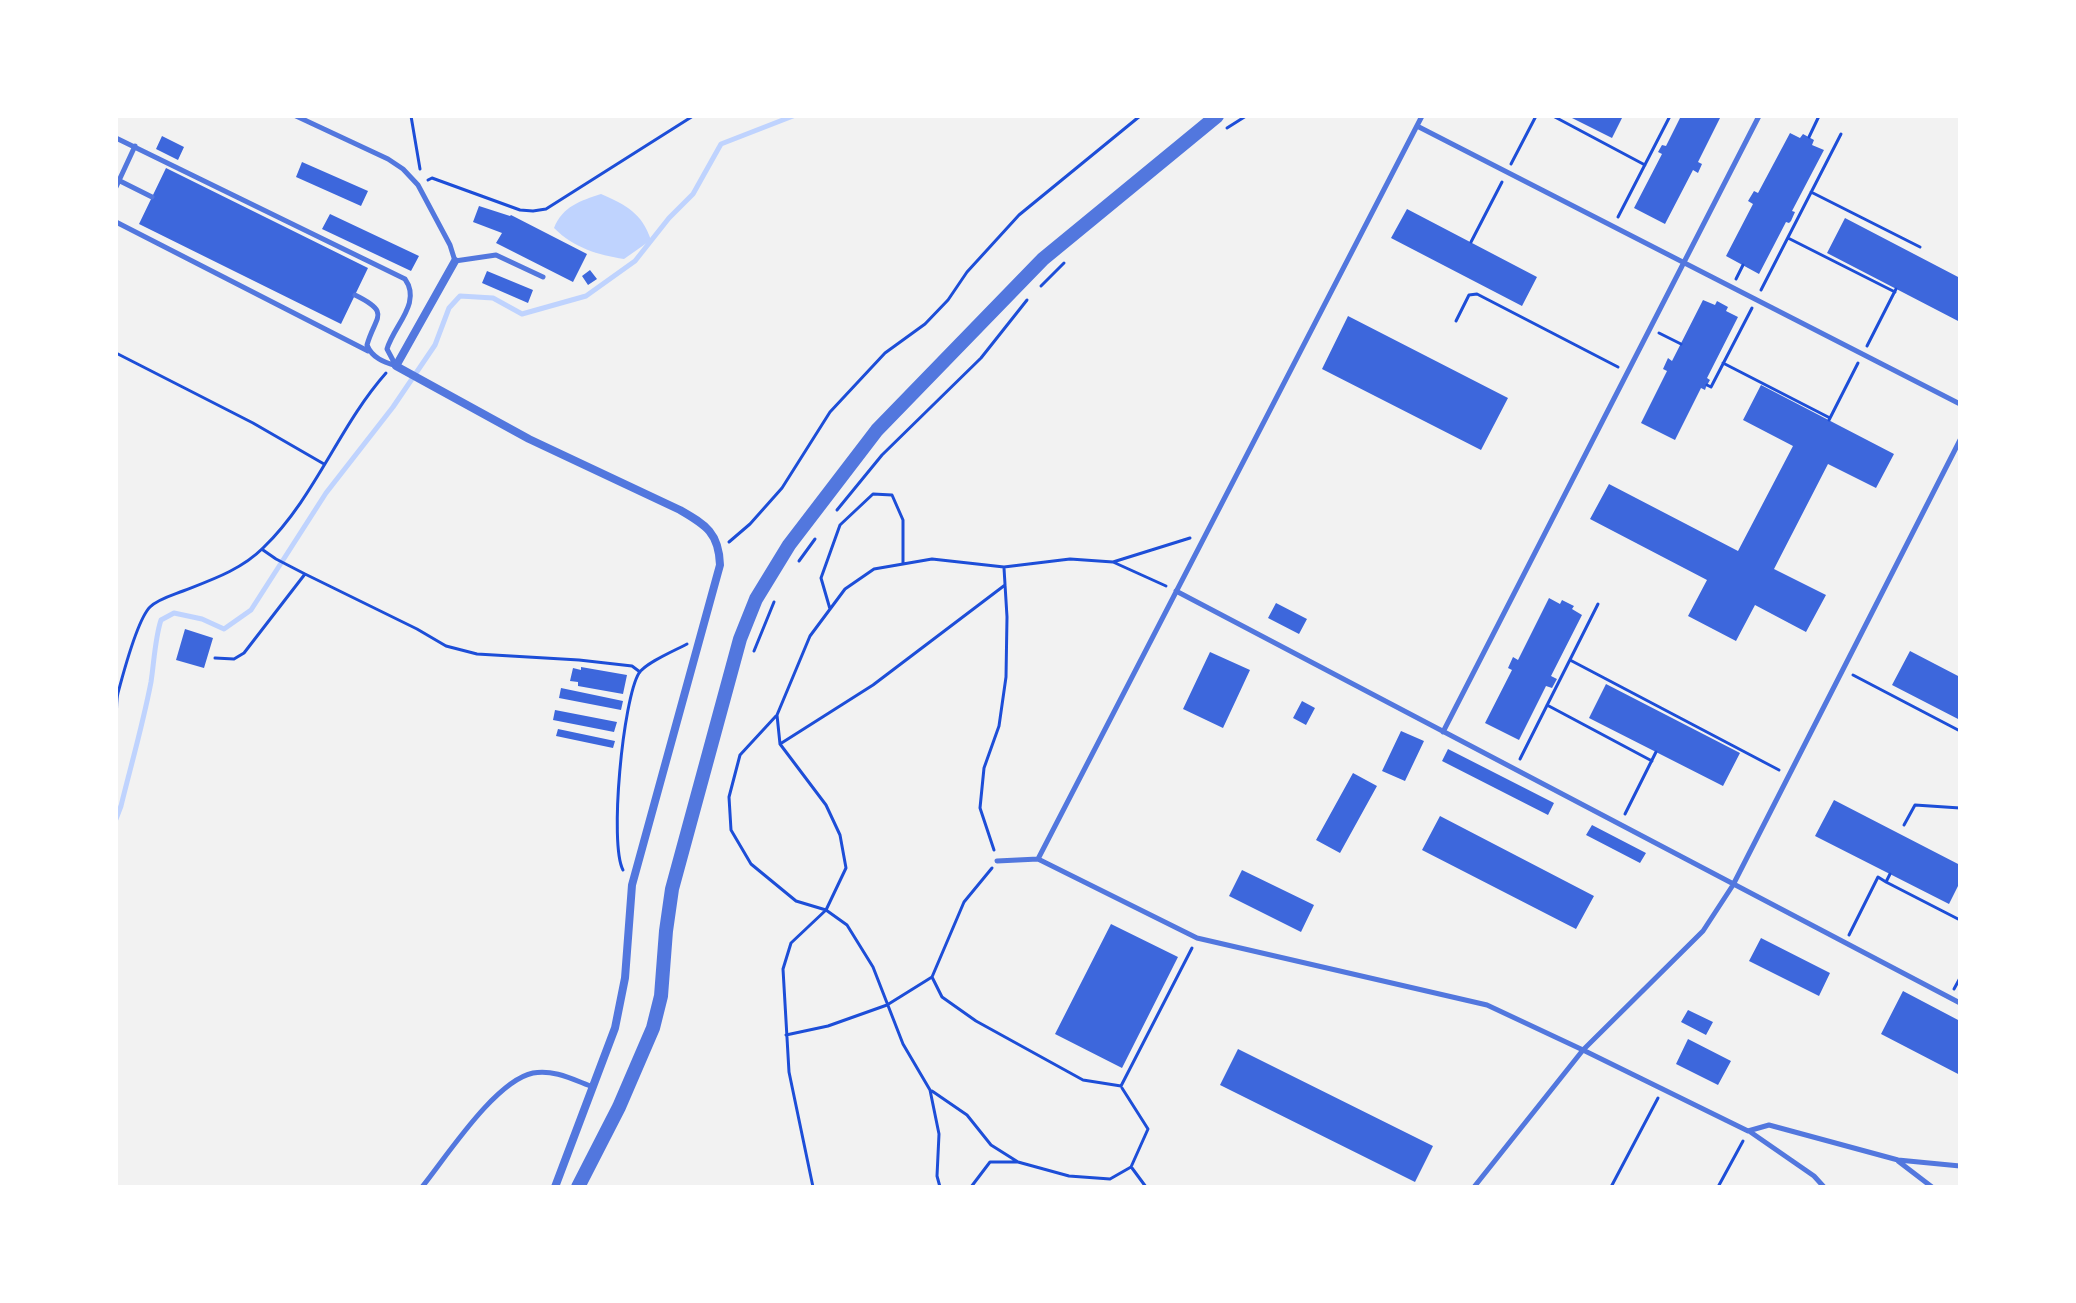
<!DOCTYPE html>
<html>
<head>
<meta charset="utf-8">
<style>
  body { margin:0 }
  #map { position:relative; width:2076px; height:1303px; overflow:hidden; background:#f2f2f2; font-family:"Archivo Narrow",sans-serif }
  canvas { display:block }
  .frame { position:absolute; inset:0; border:118px solid #fff; pointer-events:none }
</style>
</head>
<body>
<div id="map">
<canvas width="2076" height="1303"></canvas>
<div class="frame"></div>
</div>
<script>
const context = document.querySelector('canvas').getContext('2d');
context.lineJoin = 'round';
function fillPath(path, color) { context.fillStyle = color; context.fill(path, 'evenodd'); }
function strokePath(path, color, width, dash) { context.strokeStyle = color; context.lineWidth = width; context.lineCap = dash ? 'butt' : 'round'; context.setLineDash(dash || []); context.stroke(path); }
fillPath(new Path2D(`
  M601,194C626,205 642,213 651,240L624,259C598,255 574,248 554,228C563,206 580,201 601,194Z`), '#bfd3fe');
strokePath(new Path2D(`
  M116,819L121,806C131,765 143,724 151,682C154,663 155,638 161,620L174,613L202,619L224,629L251,610L326,493L393,407L435,345L449,308L460,296L493,298L522,314L586,296L635,261L669,218L693,194L721,144L793,116`), '#bfd3fe', 5);
fillPath(new Path2D(`
  M1568,116H1623L1612,138Z
  M1681,116H1721L1698,162L1702,164L1698,173L1693,170L1665,224L1634,208L1662,154L1658,152L1662,145L1666,146Z
  M1790,133L1800,138L1803,134L1814,140L1812,145L1824,150L1792,211L1795,212L1791,221L1789,223L1786,222L1759,274L1726,256L1753,204L1748,201L1754,191L1758,193Z
  M162,136L184,147L178,160L156,149Z
  M302,162L368,191L361,206L296,177Z
  M166,168L368,268L341,324L139,224Z
  M479,206L510,216L511,215L587,254L573,282L496,243L502,233L473,222Z
  M1407,209L1537,277L1522,306L1391,238Z
  M330,214L419,256L411,271L322,229Z
  M1845,218L1960,278V322L1827,253Z
  M590,270L597,279L588,285L582,276Z
  M487,271L533,290L528,303L482,283Z
  M1703,300L1715,305L1717,301L1728,307L1726,311L1738,317L1707,378L1710,380L1706,387L1705,390L1701,388L1675,440L1641,423L1667,371L1663,369L1668,358L1672,361Z
  M1348,316L1508,398L1481,450L1322,369Z
  M1761,385L1894,454L1876,488L1828,464L1774,569L1826,595L1806,632L1755,605L1736,641L1688,616L1707,580L1590,519L1609,484L1738,551L1793,446L1743,420Z
  M1549,598L1560,604L1562,600L1574,606L1572,609L1582,615L1551,676L1557,679L1552,688L1546,686L1519,740L1485,723L1512,670L1508,668L1513,657L1518,660Z
  M1276,603L1307,619L1299,634L1268,618Z
  M185,629L213,638L204,668L176,660Z
  M1910,651L1960,677V720L1892,685Z
  M1210,652L1250,670L1223,728L1183,709Z
  M581,667L627,675L623,694L578,686V682L570,681L573,668L581,670Z
  M1606,684L1740,753L1723,786L1589,718Z
  M561,688L623,701L621,710L559,698Z
  M1302,701L1315,708L1306,725L1293,718Z
  M555,710L617,722L614,732L553,720Z
  M558,729L615,741L613,748L556,736Z
  M1401,731L1424,741L1405,781L1382,771Z
  M1448,749L1554,803L1548,815L1442,761Z
  M1353,773L1377,786L1340,853L1316,840Z
  M1834,800L1960,865V882L1949,904L1815,836Z
  M1440,816L1594,896L1576,929L1422,850Z
  M1592,825L1646,853L1640,863L1586,835Z
  M1242,870L1314,905L1301,932L1229,896Z
  M1111,924L1178,957L1122,1068L1055,1034Z
  M1761,938L1830,973L1819,996L1749,961Z
  M1903,991L1960,1021V1075L1881,1034Z
  M1688,1010L1713,1022L1706,1035L1681,1022Z
  M1688,1039L1731,1061L1718,1085L1676,1064Z
  M1238,1049L1433,1146L1415,1182L1220,1085Z`), '#3d67dc');
strokePath(new Path2D(`
  M411,116L420,169
  M1553,116L1645,165
  M1227,128L1246,116
  M1809,137L1819,116
  M1511,164L1536,116
  M428,180L432,178L520,210L533,211L546,209L693,116
  M1811,192L1920,247
  M1618,217L1670,116
  M1788,238L1895,292
  M1471,242L1502,182
  M1736,279L1743,265
  M1041,286L1064,263
  M1761,290L1841,134
  M1456,321L1469,295L1477,294L1618,367
  M1659,333L1681,344
  M1867,346L1896,289
  M116,353L253,423L324,464
  M1723,363L1830,418
  M1707,385L1711,387L1752,308
  M1829,420L1858,363
  M837,510L882,455L981,358L1027,300
  M729,542L750,524L782,488L830,412L885,353L925,324L948,300L967,272L1019,215L1140,116
  M263,550L276,559L305,574
  M799,561L815,539
  M1113,562L1190,538
  M830,609L821,578L840,525L873,494L892,495L903,520V564
  M754,651L774,602
  M215,658L234,659L244,653L305,574L417,629L446,646L477,654L579,660L632,666L640,672
  M1570,660L1779,770
  M1853,675L1960,731
  M1547,705L1652,761
  M776,716L740,755L729,797L731,830L751,864L796,901L826,910L847,925L873,967L903,1044L930,1090L939,1134L937,1176L940,1187
  M116,717C117,709 116,701 118,693C123,674 138,619 150,607C158,599 173,595 183,591C211,580 241,570 263,548C315,498 339,426 386,373
  M780,744L873,685L1005,585
  M1520,759L1598,604
  M1625,814L1656,752
  M1904,825L1915,805L1960,808
  M994,850L980,808L984,768L999,726L1006,677L1007,617L1004,568
  M623,870C609,844 623,699 639,673C647,662 674,651 687,644
  M1886,882L1960,920
  M1849,935L1878,877L1886,882L1890,874
  M932,977L942,997L976,1021L1083,1080L1121,1086L1192,948
  M1954,989L1960,978
  M786,1035L828,1026L887,1005L932,977L964,902L992,868
  M932,1091L967,1115L991,1145L1018,1162
  M1132,1168L1146,1187
  M813,1187L789,1072L783,969L791,943L826,910L846,868L840,835L826,805L780,744L777,715L810,636L845,589L874,569L932,559L1004,567L1070,559L1113,562L1166,586
  M971,1187L990,1162H1018L1069,1176L1110,1179L1131,1167L1148,1129L1122,1088
  M1611,1187L1658,1098
  M1718,1187L1743,1141`), '#1d4ed8', 3);
strokePath(new Path2D(`
  M296,116L388,159L403,169L418,185L450,245L455,261L496,255L543,277
  M1417,126L1960,404
  M116,138L405,279C422,303 394,325 387,349L396,366C384,362 372,358 367,345C375,316 392,313 355,295
  M116,179L152,197
  M116,187L135,146
  M116,222L368,351
  M1176,591L1960,1003
  M1443,732L1759,116
  M1038,859L1422,116
  M997,861L1038,859L1197,938L1487,1005L1583,1050L1703,931L1733,885L1960,440
  M1749,1131L1814,1176L1824,1187
  M1898,1161L1932,1187
  M422,1187C447,1156 495,1081 533,1073C554,1069 574,1080 593,1087
  M1474,1187L1583,1050L1748,1131L1769,1125L1898,1160L1960,1166`), '#5277de', 5);
strokePath(new Path2D(`
  M455,261L396,366L529,439L680,510C706,525 719,533 720,565L632,885L625,978L615,1028L555,1187`), '#5277de', 8);
strokePath(new Path2D(`
  M578,1187L619,1107L653,1028L661,996L666,931L672,889L740,639L756,599L789,545L877,430L1043,259L1217,116`), '#5277de', 14);
</script>
</body>
</html>
